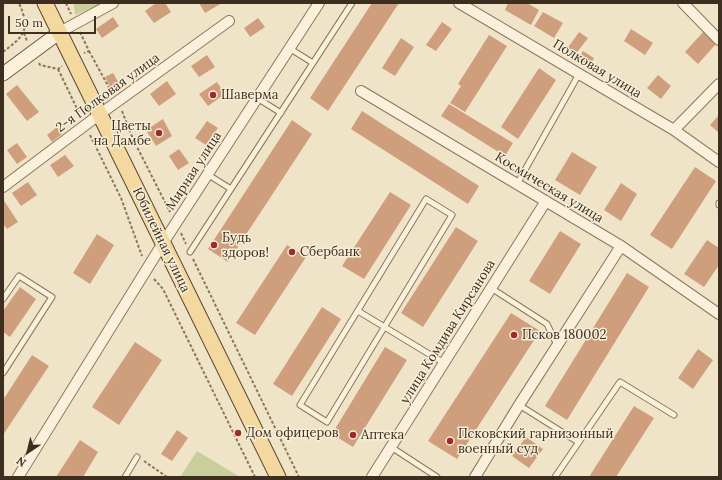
<!DOCTYPE html>
<html>
<head>
<meta charset="utf-8">
<style>
  body { margin:0 }
  #map { position:relative; width:722px; height:480px; overflow:hidden; background:#f0e4c8; font-family:Lora,serif }
  canvas { display:block }
  .frame { position:absolute; inset:0; border:4px solid #3d2e20; pointer-events:none }
  .north { position:absolute; left:8px; top:432px; width:40px; height:40px; -webkit-text-stroke:3px #f7eed8; paint-order:stroke; rotate:215deg; font-size:11px; font-weight:700; line-height:16px; text-align:center; color:#3d2e20 }
  .north::after { content:''; display:block; margin:auto; width:14px; height:18px; background:#3d2e20; clip-path:polygon(50% 0,100% 100%,50% 72%,0 100%) }
  .scale { position:absolute; left:8px; top:16px; width:88px; height:18px; box-sizing:border-box; border:2px solid #3d2e20; border-top:0; padding-left:5px; font-size:12px; line-height:14px; white-space:nowrap; color:#3d2e20; -webkit-text-stroke:3px #f7eed8; paint-order:stroke }
</style>
</head>
<body>
<div id="map">
<canvas width="722" height="480"></canvas>
<div class="frame"></div>
<div class="north">N</div>
<div class="scale">50 m</div>
</div>
<script>
const context = document.querySelector('canvas').getContext('2d');
context.lineJoin = 'round';
function fillPath(path, color) { context.fillStyle = color; context.fill(path, 'evenodd'); }
function strokePath(path, color, width, dash) { context.strokeStyle = color; context.lineWidth = width; context.lineCap = dash ? 'butt' : 'round'; context.setLineDash(dash || []); context.stroke(path); }
function drawText(font, color, halo, rows, align = 'center') {
  context.font = font + ' Lora,serif'; context.lineWidth = 3; context.setLineDash([]); context.textBaseline = 'middle'; context.strokeStyle = halo; context.fillStyle = color; for (const [text, x, y, turn = 0] of rows) {
    context.save(); context.translate(x, y); context.rotate((+turn || 0) * Math.PI / 180); context.textAlign = isNaN(turn) ? turn : align; if (halo) context.strokeText(text, 0, 0); context.fillText(text, 0, 0); context.restore();
  }
}
fillPath(new Path2D(`
  M73,3H103L75,15L74,6Z
  M197,451L240,477H180Z`), '#c9cf9b');
fillPath(new Path2D(`
  M156,3H165L171,12L154,23L145,11Z
  M199,3H222L205,13Z
  M372,3H399L328,111L310,98Z
  M508,3H527L539,10L531,25L505,10Z
  M543,12L563,23L554,38L534,26Z
  M113,17L119,26L102,38L96,29Z
  M258,18L265,27L250,37L244,28Z
  M442,22L452,29L436,51L426,45Z
  M631,29L653,43L645,55L624,41Z
  M704,31L717,43L698,64L685,52Z
  M579,32L588,38L575,55L567,49Z
  M489,35L507,46L465,112L450,103L461,86L458,84Z
  M401,38L414,47L395,76L382,68Z
  M583,51L594,58L589,67L578,60Z
  M207,55L215,67L199,77L191,66Z
  M539,68L556,80L518,139L501,127Z
  M113,73L122,89L114,94L105,77Z
  M658,75L671,86L661,99L647,88Z
  M167,81L176,94L159,106L150,94Z
  M217,82L225,94L208,106L199,94Z
  M17,85L39,112L27,121L6,94Z
  M449,104L513,143L505,156L441,116Z
  M362,111L479,186L468,204L351,129Z
  M719,115V133L710,125Z
  M163,119L172,136L156,146L146,130Z
  M292,120L312,134L228,262L208,249Z
  M207,121L218,128L206,145L195,138Z
  M57,127L62,134L52,142L47,135Z
  M17,143L27,157L17,164L7,150Z
  M179,149L189,163L178,170L169,156Z
  M572,152L597,167L580,195L555,180Z
  M65,155L74,166L58,177L50,165Z
  M695,167L716,181L672,249L650,235Z
  M28,182L37,195L21,206L12,193Z
  M621,183L637,194L621,221L604,210Z
  M390,192L411,205L364,279L342,266Z
  M3,199L18,222L7,229L3,224Z
  M456,227L478,241L423,327L401,313Z
  M560,231L581,244L550,294L529,281Z
  M97,234L114,245L90,284L73,273Z
  M707,240L719,248V265L704,287L684,274Z
  M287,245L306,257L255,335L236,323Z
  M627,273L649,287L567,420L545,406Z
  M20,287L36,299L10,337L3,332V311Z
  M322,307L341,319L292,396L273,384Z
  M511,313L540,331L457,459L428,441Z
  M135,342L162,360L119,425L92,407Z
  M385,347L407,360L353,447L332,434Z
  M698,349L713,360L693,389L678,378Z
  M32,355L49,366L3,435V400Z
  M634,406L654,418L616,477H589Z
  M177,430L188,438L172,461L161,454Z
  M526,437L543,449L529,468L512,456Z
  M80,440L98,452L83,477H56Z`), '#cf9f7d');
const lane = new Path2D(`
  M289,48L313,63
  M257,98L281,113
  M207,174L231,189
  M517,184L579,74
  M426,199L452,215L327,422L300,405Z
  M719,203V205
  M190,252L352,3
  M491,288L547,324L557,345
  M3,299L19,276L52,297L3,373
  M358,311L444,363
  M519,405L578,442
  M391,447L437,477
  M125,477L137,457
  M555,477L620,382L674,415`);
const street = new Path2D(`
  M459,3L674,130L719,162
  M683,3L719,40
  M60,32L113,3
  M361,91L621,246L719,314
  M674,130L719,84
  M3,187L100,114L229,21
  M18,477L163,243L319,3
  M372,477L546,201
  M475,477L519,405L621,246`);
const secondary = new Path2D(`
  M3,74L60,32`);
const primary = new Path2D(`
  M45,3L278,477`);
strokePath(lane, '#8d765c', 7);
strokePath(street, '#8d765c', 12);
strokePath(secondary, '#6f573f', 15);
strokePath(primary, '#5b4430', 17);
strokePath(new Path2D(`
  M66,3L71,14
  M80,32L89,51L84,53
  M24,33L27,41
  M89,51L112,93
  M3,52C24,36 31,30 19,3
  M39,63L40,65L58,69L62,66
  M58,69L81,117
  M122,111L133,139L170,212
  M90,135L121,198L142,256
  M181,233L186,244
  M193,259L299,477
  M154,279L163,289L255,477
  M144,461L167,477`), '#8d765c', 2, [3, 2]);
strokePath(lane, '#faf1dc', 5);
strokePath(street, '#faf1dc', 10);
strokePath(secondary, '#faf1dc', 13);
strokePath(primary, '#f3d9a0', 15);
for (const [x, y, r, color] of [
  [213,95,4,"#9e2a2b"],
  [159,133,4,"#9e2a2b"],
  [214,245,4,"#9e2a2b"],
  [292,252,4,"#9e2a2b"],
  [514,335,4,"#9e2a2b"],
  [238,433,4,"#9e2a2b"],
  [353,435,4,"#9e2a2b"],
  [450,441,4,"#9e2a2b"]
]) { const dot = new Path2D(); dot.arc(x, y, r, 0, 2 * Math.PI); context.fillStyle = color; context.fill(dot); strokePath(dot, '#f7eed8', 1.5); }
drawText('13px', '#3d2e20', '#f7eed8', [
  ["Полковая улица",597,69,31],
  ["2-я Полковая улица",108,93,-36],
  ["Мирная улица",194,171,-57],
  ["Космическая улица",549,188,31],
  ["Юбилейная улица",161,240,64],
  ["улица Комдива Кирсанова",448,332,-58]
]);
drawText('13px', '#3d2e20', '#f7eed8', [
  ["Шаверма",221,95],
  ["Цветы",151,126,"right"],
  ["на Дамбе",151,141,"right"],
  ["Будь",222,238],
  ["здоров!",222,253],
  ["Сбербанк",300,252],
  ["Псков 180002",522,335],
  ["Дом офицеров",246,433],
  ["Псковский гарнизонный",458,434],
  ["военный суд",458,449],
  ["Аптека",361,435]
], 'left');
</script>
</body>
</html>
